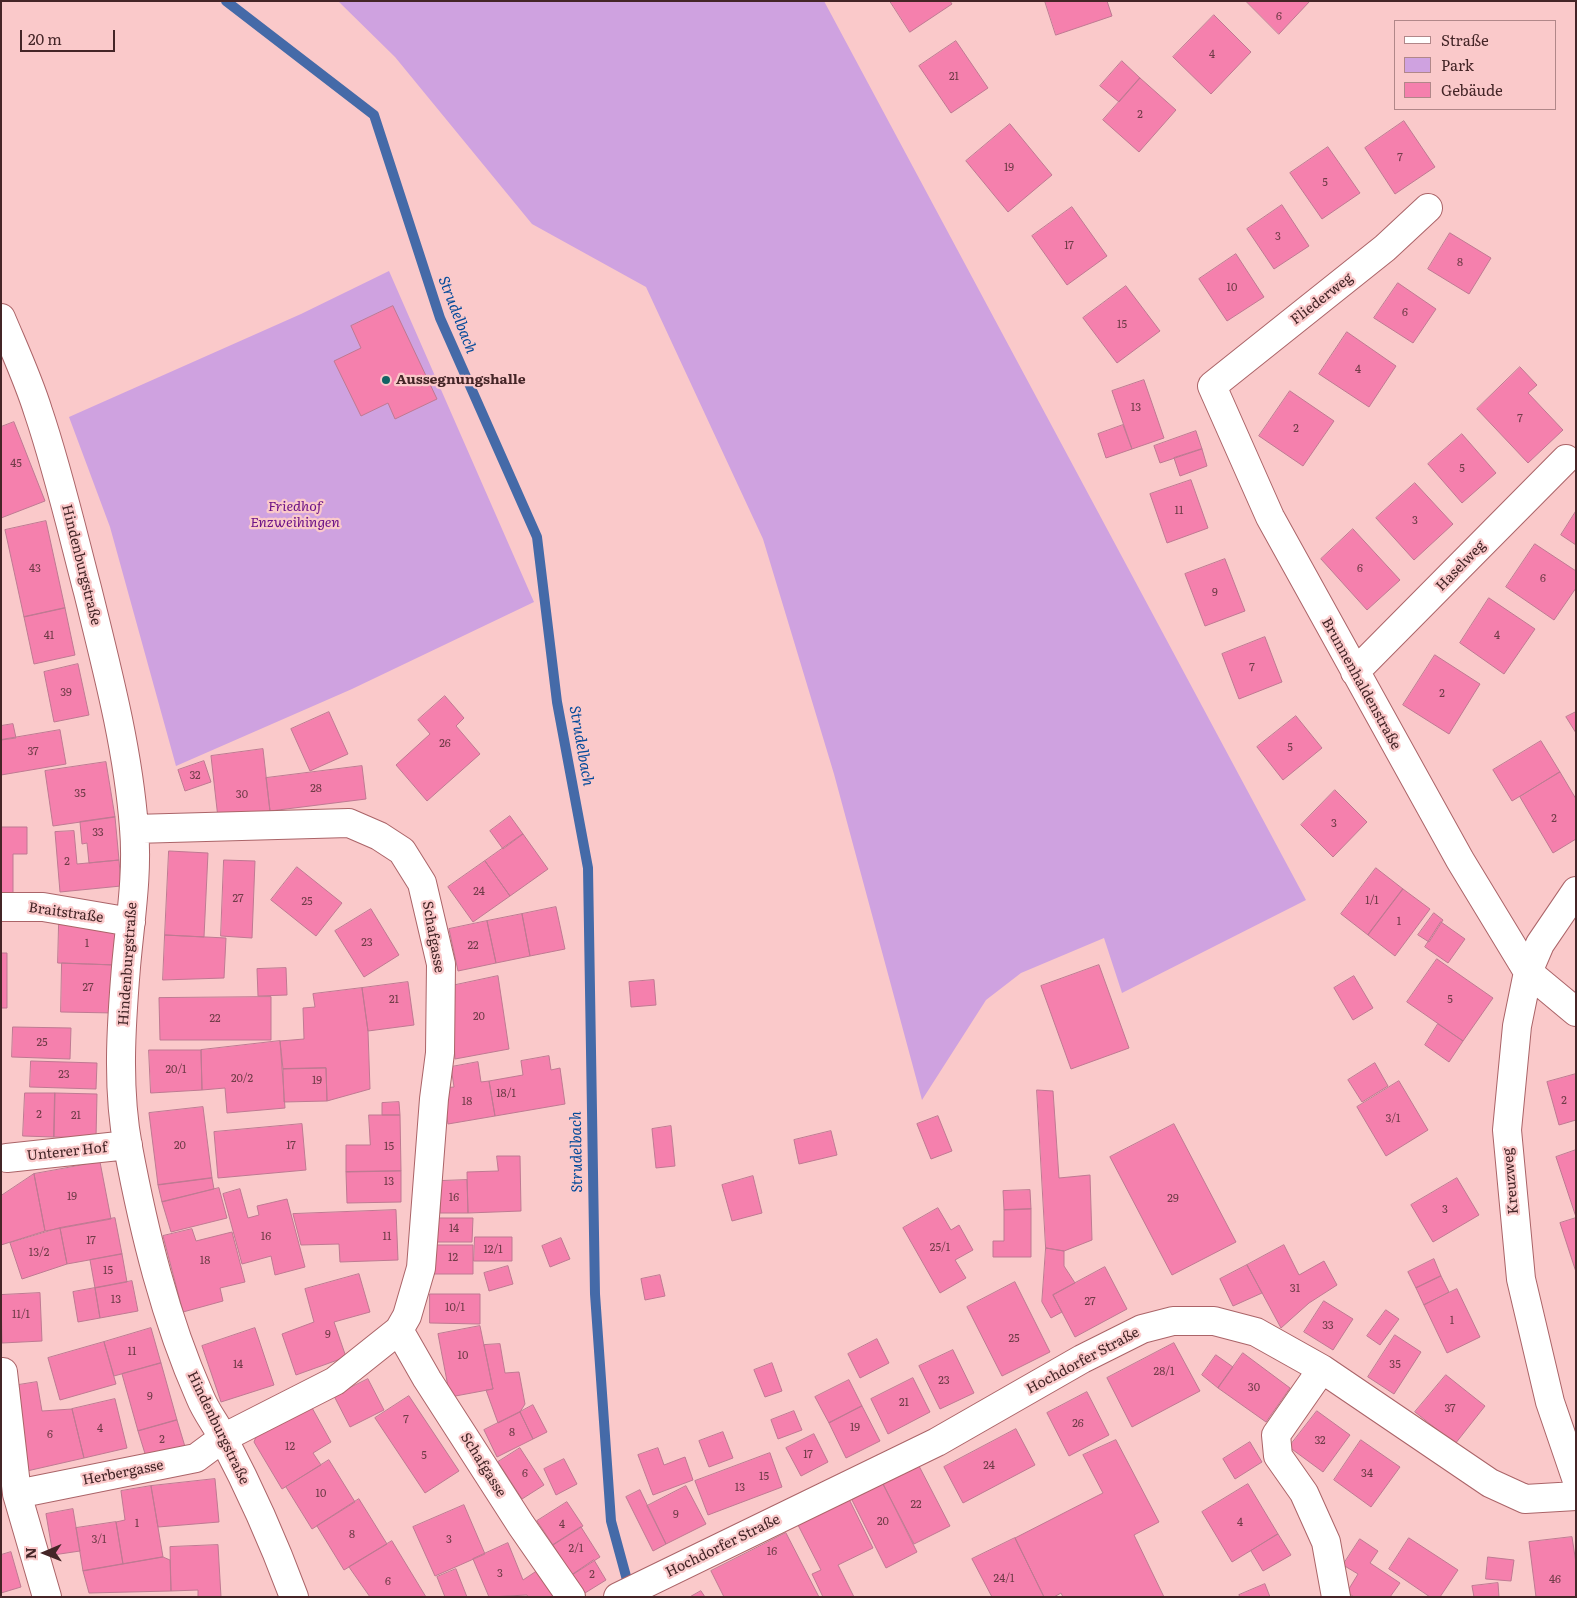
<!DOCTYPE html>
<html>
<head>
<meta charset="utf-8">
<style>
  body { margin:0 }
  #map { position:relative; width:1577px; height:1598px; overflow:hidden; background:#fac9ca; font-family:Literata,serif }
  canvas { display:block }
  .frame { position:absolute; inset:0; border:2px solid #442527; pointer-events:none }
  .legend { position:absolute; left:1394px; top:20px; width:162px; height:90px; box-sizing:border-box; background:#fac9ca; border:1px solid #b18789; margin:0; padding:6px 9px; list-style:none; font-size:15px; color:#442527 }
  .legend li { display:flex; align-items:center; gap:10px; height:25px }
  .legend b { width:25px; border:1px solid #b18789 }
  .north { position:absolute; left:20px; top:1528px; width:50px; height:50px; -webkit-text-stroke:4px #fac9ca; paint-order:stroke; rotate:269deg; font-size:14px; font-weight:700; line-height:20px; text-align:center; color:#442527 }
  .north::after { content:''; display:block; margin:auto; width:18px; height:22px; background:#442527; clip-path:polygon(50% 0,100% 100%,50% 72%,0 100%) }
  .scale { position:absolute; left:20px; top:30px; width:95px; height:22px; box-sizing:border-box; border:2px solid #442527; border-top:0; padding-left:6px; font-size:15px; line-height:18px; white-space:nowrap; color:#442527; -webkit-text-stroke:4px #fac9ca; paint-order:stroke }
</style>
</head>
<body>
<div id="map">
<canvas width="1577" height="1598"></canvas>
<div class="frame"></div>
<ul class="legend">
<li><b style="height:6px;background:#fff"></b>Straße</li>
<li><b style="height:14px;background:#cfa2e0"></b>Park</li>
<li><b style="height:14px;background:#f580ad"></b>Gebäude</li>
</ul>
<div class="north">N</div>
<div class="scale">20 m</div>
</div>
<script>
const context = document.querySelector('canvas').getContext('2d');
context.lineJoin = 'round';
function fillPath(path, color) { context.fillStyle = color; context.fill(path, 'evenodd'); }
function strokePath(path, color, width, dash) { context.strokeStyle = color; context.lineWidth = width; context.lineCap = dash ? 'butt' : 'round'; context.setLineDash(dash || []); context.stroke(path); }
function drawText(font, color, halo, rows, align = 'center') {
  context.font = font + ' Literata,serif'; context.lineWidth = 4.5; context.setLineDash([]); context.textBaseline = 'middle'; context.strokeStyle = halo; context.fillStyle = color; for (const [text, x, y, turn = 0] of rows) {
    context.save(); context.translate(x, y); context.rotate((+turn || 0) * Math.PI / 180); context.textAlign = isNaN(turn) ? turn : align; if (halo) context.strokeText(text, 0, 0); context.fillText(text, 0, 0); context.restore();
  }
}
fillPath(new Path2D(`
  M338,1H824L1306,900L1122,993L1104,938L1021,973L986,1000L922,1100L834,774L763,539L646,287L532,224L395,57Z
  M389,271L534,602L352,689L176,766L110,527L69,417L301,314Z`), '#cfa2e0');
strokePath(new Path2D(`
  M226,1L374,115L440,318L537,537L557,702L588,868L595,1294L611,1521L630,1591`), '#456aa8', 10);
const building = new Path2D(`
  M890,1H950L952,4L910,32Z
  M1045,1H1107L1112,16L1056,35Z
  M1246,1H1310L1279,34Z
  M1214,15L1251,52L1211,94L1173,57Z
  M956,41L988,88L951,113L919,66Z
  M1122,61L1140,78L1119,102L1100,86Z
  M1140,78L1176,110L1139,152L1103,120Z
  M1404,121L1435,167L1395,194L1365,148Z
  M1010,124L1052,175L1008,212L966,161Z
  M1328,147L1360,193L1322,219L1290,173Z
  M1282,205L1309,246L1274,269L1247,229Z
  M1072,207L1107,256L1067,285L1032,236Z
  M1450,233L1491,258L1469,294L1428,269Z
  M1236,254L1264,297L1227,321L1199,279Z
  M1398,283L1436,309L1413,343L1374,318Z
  M1126,286L1160,331L1117,363L1083,318Z
  M393,306L437,399L395,419L388,403L361,416L334,361L361,348L351,326Z
  M1347,332L1396,366L1369,407L1319,374Z
  M1520,367L1537,385L1528,393L1563,430L1528,463L1477,409Z
  M1144,380L1164,438L1132,449L1112,391Z
  M1290,391L1334,421L1303,466L1259,436Z
  M14,422L45,501L1,518V427Z
  M1123,425L1132,449L1106,458L1098,434Z
  M1196,431L1202,449L1160,463L1154,446Z
  M1462,434L1496,473L1462,503L1428,464Z
  M1202,449L1207,466L1180,476L1174,458Z
  M1191,480L1208,528L1167,543L1150,494Z
  M1415,483L1453,524L1414,560L1376,518Z
  M1576,511V545L1561,535Z
  M46,521L65,608L24,617L5,530Z
  M1353,529L1400,580L1367,610L1321,559Z
  M1535,544L1576,571V588L1554,620L1506,587Z
  M1225,559L1245,611L1205,626L1185,574Z
  M1489,598L1535,629L1504,674L1460,643Z
  M65,608L75,655L34,664L24,617Z
  M1265,637L1282,682L1239,699L1222,654Z
  M1435,655L1480,684L1449,734L1403,705Z
  M78,664L89,715L54,722L44,672Z
  M445,696L464,718L456,726L480,754L427,801L396,765L430,734L418,720Z
  M329,712L348,754L310,771L291,729Z
  M1576,712V733L1566,717Z
  M1296,716L1322,748L1283,780L1257,747Z
  M13,724L16,738L1,740V726Z
  M60,730L66,764L1,775V740Z
  M1541,741L1560,772L1512,801L1493,770Z
  M263,749L270,811L218,818L211,756Z
  M204,761L211,782L185,791L178,770Z
  M106,762L115,817L53,826L45,771Z
  M362,766L366,799L270,811L266,778Z
  M1560,772L1576,799V839L1553,853L1520,797Z
  M1335,790L1367,822L1333,857L1301,825Z
  M510,816L523,834L503,849L490,831Z
  M115,817L119,860L89,863L87,843L82,844L80,822Z
  M1,827H27V854H13V894H1Z
  M74,831L77,864L119,860L121,886L60,892L55,832Z
  M523,834L548,869L510,896L485,861Z
  M169,851L208,853L204,937L165,935Z
  M224,860L255,861L252,938L221,936Z
  M485,861L510,896L473,922L448,887Z
  M297,867L342,903L316,936L271,900Z
  M1376,868L1403,889L1368,935L1341,914Z
  M1403,889L1430,909L1395,956L1368,935Z
  M556,907L565,949L530,956L522,914Z
  M371,909L399,955L364,977L335,931Z
  M1434,913L1443,920L1429,942L1418,935Z
  M522,914L530,956L496,963L487,921Z
  M487,921L496,963L458,971L449,929Z
  M1441,922L1465,939L1448,963L1425,947Z
  M59,924L117,926L115,965L58,963Z
  M165,935L226,938L224,978L163,980Z
  M1,953H7V1008H1Z
  M1437,959L1493,998L1463,1041L1407,1002Z
  M62,963L115,965L114,1013L61,1012Z
  M1099,965L1129,1048L1071,1069L1041,986Z
  M286,968L287,995L258,996L257,969Z
  M498,976L509,1049L455,1059L451,986Z
  M1354,976L1373,1008L1353,1020L1334,988Z
  M654,980L656,1005L631,1007L629,982Z
  M408,982L414,1025L368,1031L362,988Z
  M362,988L368,1031L370,1089L327,1101L326,1068L283,1069L280,1041L304,1039L303,1008L315,1007L313,994Z
  M271,997V1040H160L159,998Z
  M1438,1024L1463,1041L1449,1062L1425,1045Z
  M13,1027L71,1028L70,1059L12,1057Z
  M280,1041L285,1108L227,1113L225,1088L202,1090L201,1050Z
  M149,1050H201L202,1090L151,1093Z
  M549,1056L551,1070L560,1068L565,1104L495,1116L489,1081L523,1075L521,1061Z
  M31,1061L97,1063L96,1089L30,1087Z
  M478,1062L481,1082L489,1081L495,1116L448,1124L442,1088L454,1087L451,1067Z
  M1375,1063L1388,1086L1362,1102L1348,1080Z
  M326,1068L327,1101L284,1102L283,1069Z
  M1576,1074V1120L1559,1125L1547,1082Z
  M1399,1081L1428,1130L1386,1156L1357,1107Z
  M1037,1090L1053,1091L1059,1178L1090,1175L1092,1240L1064,1251L1046,1248Z
  M25,1093H55L54,1137L23,1136Z
  M55,1093L97,1094L96,1138L54,1137Z
  M399,1102L400,1115H382V1103Z
  M203,1107L212,1178L158,1185L149,1113Z
  M369,1115H400L401,1171L346,1172V1145H370Z
  M938,1116L952,1151L931,1159L917,1124Z
  M302,1124L306,1170L218,1178L214,1132Z
  M1174,1124L1236,1242L1172,1275L1110,1157Z
  M671,1126L675,1166L656,1168L652,1129Z
  M831,1131L837,1155L799,1164L794,1140Z
  M1576,1150V1217L1556,1157Z
  M497,1156H520L521,1211L468,1213L467,1172L498,1171Z
  M100,1162L111,1219L45,1231L34,1174Z
  M401,1171V1202L347,1203L346,1172Z
  M34,1174L45,1231L1,1245V1196Z
  M753,1176L762,1213L732,1221L722,1185Z
  M212,1178L214,1189L162,1202L158,1185Z
  M1457,1178L1479,1215L1433,1242L1411,1205Z
  M467,1180L468,1213H440V1181Z
  M219,1188L227,1218L171,1232L162,1202Z
  M240,1189L248,1218L259,1215L257,1206L287,1199L305,1267L275,1275L271,1256L242,1264L223,1194Z
  M1030,1190L1031,1209L1004,1210L1003,1191Z
  M938,1208L951,1230L959,1225L973,1250L955,1260L966,1278L940,1293L903,1228Z
  M1031,1209V1257H993V1241H1004V1210Z
  M396,1210L398,1260L340,1262L339,1244L301,1245L293,1214Z
  M115,1218L122,1254L67,1264L60,1228Z
  M435,1218H473L472,1242H435Z
  M1576,1218V1272L1560,1223Z
  M60,1228L67,1264L22,1279L10,1243Z
  M192,1229L196,1241L232,1232L245,1282L220,1288L223,1301L183,1312L163,1236Z
  M475,1237H512V1261H474Z
  M561,1238L570,1259L550,1267L542,1246Z
  M434,1245H473V1274H434Z
  M1284,1245L1299,1275L1324,1261L1337,1285L1309,1303L1281,1328L1247,1265Z
  M1046,1248L1064,1251V1266L1075,1283L1053,1295L1062,1312L1051,1318L1042,1302Z
  M122,1254L127,1282L95,1288L90,1260Z
  M1434,1259L1441,1276L1416,1288L1408,1272Z
  M1247,1265L1262,1293L1233,1306L1220,1279Z
  M508,1266L513,1284L489,1291L484,1273Z
  M1105,1267L1127,1309L1075,1337L1053,1295Z
  M359,1274L370,1312L334,1322L346,1357L296,1375L282,1334L314,1322L305,1289Z
  M660,1275L665,1296L645,1300L641,1279Z
  M1441,1276L1449,1292L1424,1305L1416,1288Z
  M132,1281L138,1311L100,1318L95,1288Z
  M1015,1282L1050,1352L1002,1376L967,1307Z
  M95,1288L100,1318L78,1322L73,1292Z
  M1457,1289L1480,1337L1447,1353L1424,1305Z
  M40,1293L42,1341L2,1343L1,1295Z
  M430,1294H480V1324L430,1323Z
  M1324,1301L1353,1319L1333,1350L1304,1332Z
  M1386,1310L1399,1319L1380,1345L1367,1336Z
  M480,1326L493,1389L450,1397L438,1334Z
  M151,1328L161,1363L114,1376L104,1342Z
  M255,1328L274,1385L221,1402L202,1346Z
  M1395,1335L1421,1352L1394,1394L1368,1377Z
  M877,1339L889,1363L860,1378L848,1354Z
  M104,1342L116,1384L60,1400L48,1358Z
  M1174,1343L1200,1391L1132,1427L1107,1378Z
  M500,1344L505,1373L519,1372L525,1404L520,1412L498,1423L486,1390L493,1389L484,1345Z
  M953,1350L974,1393L940,1409L919,1366Z
  M1243,1353L1290,1388L1266,1422L1218,1388Z
  M1216,1355L1233,1367L1218,1388L1202,1375Z
  M161,1363L177,1420L138,1431L122,1374Z
  M772,1363L782,1391L765,1397L754,1370Z
  M1446,1375L1485,1406L1455,1444L1415,1412Z
  M913,1378L930,1412L888,1434L871,1399Z
  M368,1379L384,1410L350,1427L334,1396Z
  M849,1380L862,1406L829,1423L815,1397Z
  M37,1382L42,1411L72,1409L84,1458L27,1471L12,1386Z
  M1087,1392L1109,1435L1069,1456L1047,1413Z
  M409,1396L459,1471L425,1493L375,1418Z
  M115,1399L127,1448L84,1458L72,1409Z
  M533,1405L547,1432L533,1439L520,1412Z
  M311,1406L331,1442L313,1453L321,1465L282,1489L254,1442L259,1429Z
  M862,1406L880,1441L846,1458L829,1423Z
  M794,1411L802,1430L778,1439L771,1420Z
  M1317,1411L1350,1435L1323,1472L1289,1447Z
  M520,1412L533,1439L497,1457L484,1430Z
  M177,1420L186,1450L147,1460L138,1431Z
  M1016,1429L1035,1465L963,1503L944,1467Z
  M723,1432L733,1458L709,1467L699,1441Z
  M814,1434L828,1462L801,1476L786,1448Z
  M1116,1440L1159,1522L1134,1535L1164,1597H1063L1061,1593L1054,1597H1044L1015,1538L1103,1493L1083,1455Z
  M1361,1440L1400,1467L1371,1507L1334,1480Z
  M1250,1442L1262,1462L1235,1479L1223,1459Z
  M520,1448L544,1485L522,1499L498,1462Z
  M658,1448L664,1465L685,1457L693,1480L653,1495L638,1455Z
  M770,1453L782,1487L708,1515L695,1481Z
  M564,1459L577,1484L556,1495L544,1469Z
  M329,1460L355,1502L312,1529L286,1487Z
  M919,1466L950,1526L914,1544L883,1484Z
  M215,1479L219,1522L158,1527L151,1486Z
  M883,1484L917,1552L886,1568L852,1500Z
  M1248,1484L1278,1534L1232,1562L1202,1512Z
  M151,1486L163,1557L123,1564L116,1522L125,1520L121,1491Z
  M686,1486L706,1524L666,1544L647,1506Z
  M640,1490L666,1544L653,1551L626,1497Z
  M359,1499L387,1544L344,1570L317,1526Z
  M849,1499L873,1548L838,1565L854,1597H823L812,1574L821,1570L798,1525Z
  M567,1502L583,1526L553,1545L537,1521Z
  M464,1505L485,1554L435,1576L413,1527Z
  M73,1509L80,1551L53,1555L46,1514Z
  M116,1522L123,1564L83,1571L76,1528Z
  M581,1527L600,1557L572,1575L553,1545Z
  M786,1533L819,1597H724L711,1571Z
  M1278,1534L1291,1555L1263,1571L1251,1551Z
  M1572,1537L1576,1563V1597H1536L1529,1542Z
  M1015,1538L1044,1597H992L972,1559Z
  M1409,1538L1458,1570L1440,1597H1430L1389,1569Z
  M1360,1539L1378,1551L1370,1563L1400,1583L1390,1597H1354L1347,1592L1358,1574L1343,1565Z
  M392,1541L426,1597H370L349,1567Z
  M508,1543L523,1580L541,1568L558,1597H528L527,1595L489,1597L473,1559Z
  M218,1545L221,1597H198V1590L171,1591L170,1547Z
  M11,1552L21,1587L1,1593V1555Z
  M163,1557L170,1560L171,1591L89,1593L83,1571Z
  M1488,1557L1514,1560L1511,1581L1486,1579Z
  M594,1560L606,1580L585,1593L572,1575Z
  M456,1569L467,1597H445L437,1577Z
  M1498,1583L1499,1597H1474L1472,1586Z
  M1265,1584L1270,1597H1240L1239,1595Z
  M701,1591L705,1597H690Z`);
fillPath(building, '#f580ad');
strokePath(building, '#bf7992', 1);
const street = new Path2D(`
  M1428,208L1385,248L1212,386L1270,517L1460,860L1528,972L1576,1012
  M1,318C14,349 28,379 38,411C58,470 72,531 88,592C107,669 128,748 134,828C138,874 130,921 126,967C121,1027 117,1089 128,1147C144,1232 165,1318 200,1397C206,1412 216,1424 223,1438C250,1489 274,1543 294,1597
  M1355,672L1566,459
  M1576,891L1540,944L1528,972L1517,1026L1507,1130L1521,1279L1550,1402L1576,1478
  M1,907H43L131,922
  M7,1158L128,1145
  M399,1330L427,1379L521,1525L571,1597
  M1322,1369L1276,1435L1278,1456L1304,1493L1326,1542L1336,1597
  M3,1372L17,1494L196,1458L223,1438L335,1381L399,1330L407,1316L421,1268L434,1099L440,1053L441,964L422,883L402,851L379,836L349,823L134,829
  M17,1494L47,1597
  M618,1597L937,1442L1082,1359L1142,1329L1173,1321H1214L1256,1332L1322,1369L1490,1483L1525,1499L1576,1496`);
strokePath(street, '#ab6468', 30);
strokePath(street, '#fff', 28);
for (const [x, y, r, color] of [
  [386,380,5,"#136364"]
]) { const dot = new Path2D(); dot.arc(x, y, r, 0, 2 * Math.PI); context.fillStyle = color; context.fill(dot); strokePath(dot, '#fac9ca', 2); }
drawText('11px', '#703c48', null, [
  ["6",1279,17],
  ["4",1212,55],
  ["21",954,77],
  ["2",1140,115],
  ["7",1400,158],
  ["19",1009,168],
  ["5",1325,183],
  ["3",1278,237],
  ["17",1069,246],
  ["8",1460,263],
  ["10",1232,288],
  ["6",1405,313],
  ["15",1122,325],
  ["4",1358,370],
  ["13",1136,408],
  ["7",1520,419],
  ["2",1296,429],
  ["45",16,464],
  ["5",1462,469],
  ["11",1179,511],
  ["3",1415,521],
  ["43",35,569],
  ["6",1360,569],
  ["6",1543,579],
  ["9",1215,593],
  ["41",49,636],
  ["4",1497,636],
  ["7",1252,668],
  ["39",66,693],
  ["2",1442,694],
  ["26",445,744],
  ["5",1290,748],
  ["37",33,752],
  ["32",195,776],
  ["28",316,789],
  ["35",80,794],
  ["30",242,795],
  ["2",1554,819],
  ["3",1334,824],
  ["33",98,833],
  ["2",67,862],
  ["24",479,892],
  ["27",238,899],
  ["1/1",1372,901],
  ["25",307,902],
  ["1",1399,922],
  ["23",367,943],
  ["1",87,944],
  ["22",473,946],
  ["27",88,988],
  ["21",394,1000],
  ["5",1450,1000],
  ["20",479,1017],
  ["22",215,1019],
  ["25",42,1043],
  ["20/1",176,1070],
  ["23",64,1075],
  ["20/2",242,1079],
  ["19",317,1081],
  ["18/1",506,1094],
  ["2",1564,1101],
  ["18",467,1102],
  ["2",39,1115],
  ["21",76,1116],
  ["3/1",1393,1119],
  ["20",180,1146],
  ["17",291,1146],
  ["15",389,1147],
  ["13",389,1182],
  ["19",72,1197],
  ["16",454,1198],
  ["29",1173,1199],
  ["3",1445,1210],
  ["14",454,1229],
  ["16",266,1237],
  ["11",387,1237],
  ["17",91,1241],
  ["25/1",940,1248],
  ["12/1",493,1250],
  ["13/2",39,1253],
  ["12",453,1258],
  ["18",205,1261],
  ["15",108,1271],
  ["31",1295,1289],
  ["13",116,1300],
  ["27",1090,1302],
  ["10/1",455,1308],
  ["11/1",21,1315],
  ["1",1452,1321],
  ["33",1328,1326],
  ["9",328,1335],
  ["25",1014,1339],
  ["11",132,1352],
  ["10",463,1356],
  ["14",238,1365],
  ["35",1395,1365],
  ["28/1",1164,1372],
  ["23",944,1381],
  ["30",1254,1388],
  ["9",150,1397],
  ["21",904,1403],
  ["37",1450,1409],
  ["7",406,1420],
  ["26",1078,1424],
  ["19",855,1428],
  ["4",100,1429],
  ["8",512,1433],
  ["6",50,1435],
  ["2",162,1440],
  ["32",1320,1441],
  ["12",290,1447],
  ["17",808,1455],
  ["5",424,1456],
  ["24",989,1466],
  ["6",525,1474],
  ["34",1367,1474],
  ["15",764,1477],
  ["13",740,1488],
  ["10",321,1494],
  ["22",916,1505],
  ["9",676,1515],
  ["20",883,1522],
  ["4",1240,1523],
  ["1",137,1524],
  ["4",562,1525],
  ["8",352,1535],
  ["3/1",99,1540],
  ["3",449,1540],
  ["2/1",576,1549],
  ["16",772,1552],
  ["3",500,1574],
  ["2",592,1575],
  ["24/1",1004,1579],
  ["46",1555,1580],
  ["6",388,1582]
]);
drawText('14px', '#442527', '#fac9ca', [
  ["Fliederweg",1322,299,-38],
  ["Hindenburgstraße",81,565,76],
  ["Haselweg",1461,566,-46],
  ["Brunnenhaldenstraße",1361,684,61],
  ["Braitstraße",66,913,8],
  ["Schafgasse",433,937,80],
  ["Hindenburgstraße",128,964,-86],
  ["Unterer Hof",67,1152,-6],
  ["Kreuzweg",1511,1181,-95],
  ["Hochdorfer Straße",1083,1361,-28],
  ["Hindenburgstraße",218,1428,64],
  ["Schafgasse",483,1465,58],
  ["Herbergasse",123,1473,-11],
  ["Hochdorfer Straße",723,1546,-26]
]);
drawText('bold 14px', '#442527', '#fac9ca', [
  ["Aussegnungshalle",396,380]
], 'left');
drawText('italic 14px', '#6d1387', '#fac9ca', [
  ["Friedhof",295,507],
  ["Enzweihingen",295,523]
]);
drawText('italic 15px', '#044a9a', '#fac9ca', [
  ["Strudelbach",457,315,69],
  ["Strudelbach",581,746,80],
  ["Strudelbach",577,1152,-91]
]);
</script>
</body>
</html>
